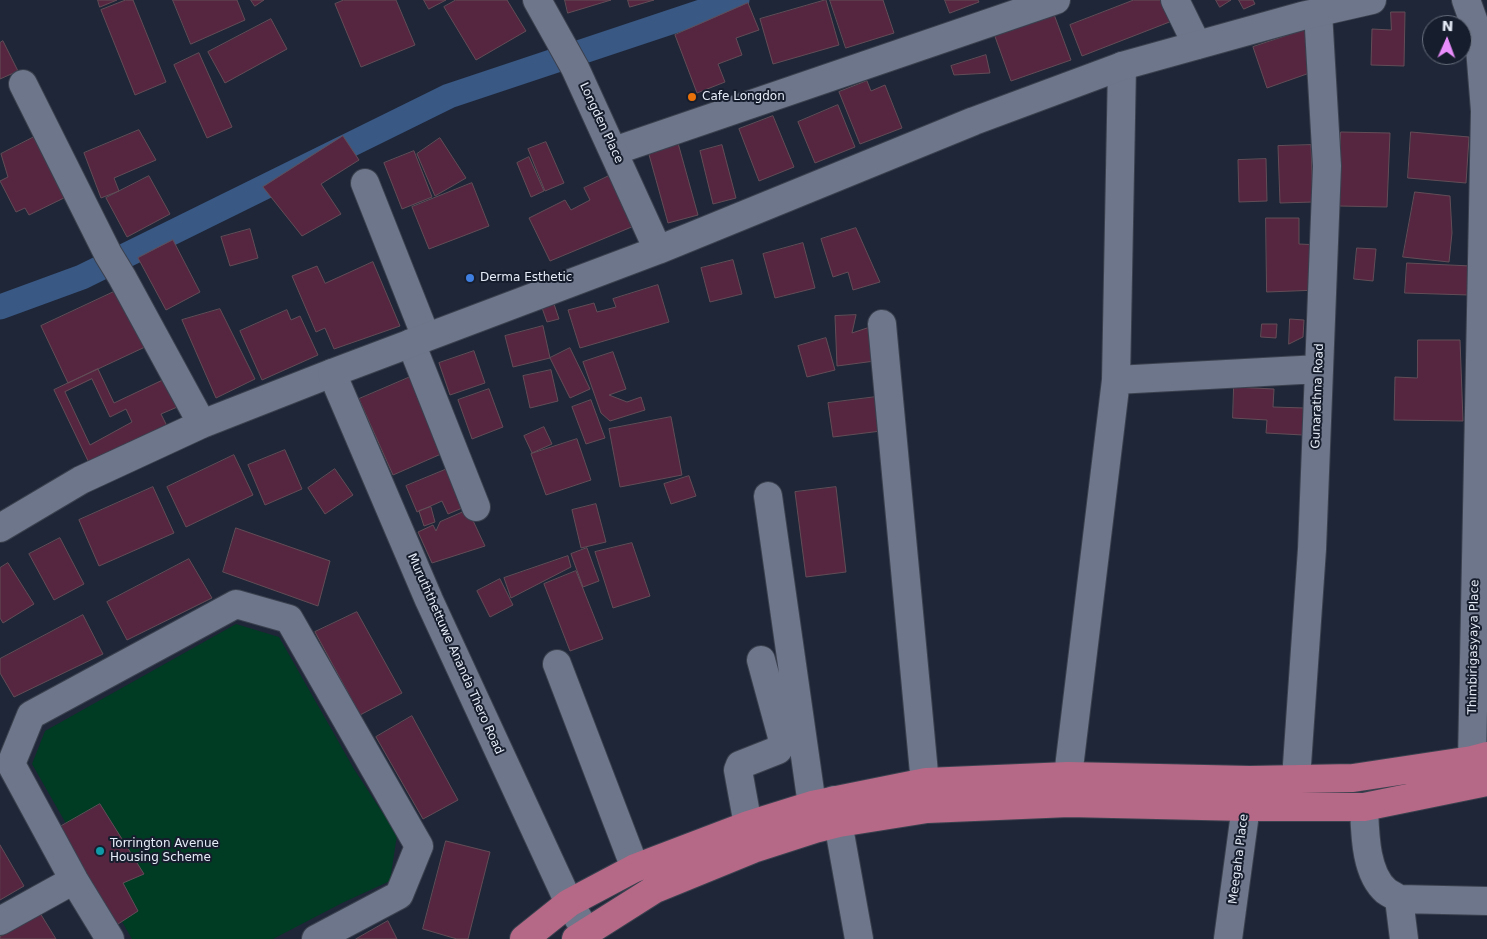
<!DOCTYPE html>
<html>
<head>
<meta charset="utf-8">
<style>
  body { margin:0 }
  #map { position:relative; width:1487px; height:939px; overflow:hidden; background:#1f2637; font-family:"DejaVu Sans",sans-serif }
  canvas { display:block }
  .north { position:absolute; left:1422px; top:15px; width:50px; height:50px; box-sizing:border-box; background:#161d2d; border:1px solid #69707e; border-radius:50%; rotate:2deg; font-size:14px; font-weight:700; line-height:20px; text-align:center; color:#e6ecf7 }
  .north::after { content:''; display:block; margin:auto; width:18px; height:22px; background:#ea8dfd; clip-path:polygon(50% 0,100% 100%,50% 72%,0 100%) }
</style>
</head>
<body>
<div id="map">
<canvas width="1487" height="939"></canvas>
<div class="north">N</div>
</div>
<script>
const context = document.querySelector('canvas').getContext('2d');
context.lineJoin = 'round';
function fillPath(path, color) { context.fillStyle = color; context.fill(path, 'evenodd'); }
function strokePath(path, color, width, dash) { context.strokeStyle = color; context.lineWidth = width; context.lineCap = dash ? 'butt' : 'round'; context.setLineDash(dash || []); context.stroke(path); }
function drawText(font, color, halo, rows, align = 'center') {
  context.font = font + ' "DejaVu Sans",sans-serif'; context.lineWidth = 4; context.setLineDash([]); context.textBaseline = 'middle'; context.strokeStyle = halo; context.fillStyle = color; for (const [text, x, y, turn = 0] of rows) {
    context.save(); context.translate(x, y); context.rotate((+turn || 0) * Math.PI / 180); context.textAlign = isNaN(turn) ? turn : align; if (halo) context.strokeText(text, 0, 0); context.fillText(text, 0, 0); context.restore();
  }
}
fillPath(new Path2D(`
  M236,624L279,637L354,769L397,835L390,881L342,903L273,939H132L32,764L45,731Z`), '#003b24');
strokePath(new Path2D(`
  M0,307L82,277L449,96L737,0`), '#395883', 25);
const building = new Path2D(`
  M98,0H117L100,7Z
  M126,0H133L166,82L135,95L101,10Z
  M173,0H237L245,20L191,44Z
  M251,0H264L255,6Z
  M344,0H396L415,45L361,67L335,4Z
  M424,0H446L429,9Z
  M456,0H507L526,31L476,60L444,7Z
  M565,0H611L568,13Z
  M628,0H654L630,7Z
  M826,0L839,45L773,64L760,19Z
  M830,0H883L894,33L846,48Z
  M945,0H978L979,2L950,13Z
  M1134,0H1164L1172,21L1082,56L1070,25Z
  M1216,0H1231L1220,7Z
  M1239,0H1253L1255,4L1244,9Z
  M748,3L759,30L736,38L742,55L718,64L725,82L697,93L675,35Z
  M1052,9L1071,60L1011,81L993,31Z
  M1391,12H1405L1404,66L1371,65L1372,29L1391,30Z
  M271,19L287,49L225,83L208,52Z
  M1307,29L1321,69L1267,88L1253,47Z
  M3,41L18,71L0,79V43Z
  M199,53L232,127L207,138L174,65Z
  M986,55L990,73L954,75L951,66Z
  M867,81L871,91L885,85L902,128L860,144L839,92Z
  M838,105L855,147L815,163L798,122Z
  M773,116L794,167L759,181L739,129Z
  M139,130L156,160L114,178L119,191L101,198L84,153Z
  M1341,132L1390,133L1387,207L1339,206Z
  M1411,132L1469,137L1466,183L1408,178Z
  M40,134L68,196L29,215L25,208L16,212L0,181L8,177L1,154Z
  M343,136L359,160L321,184L341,214L302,236L263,187Z
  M440,138L466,178L435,196L417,154Z
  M546,142L564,183L545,191L528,149Z
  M678,143L698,215L668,223L648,151Z
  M722,145L736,198L713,204L700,151Z
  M1311,145L1313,202L1280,203L1278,146Z
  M414,151L432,197L402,209L384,163Z
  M529,157L544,191L531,197L517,163Z
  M1266,159L1267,201L1239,202L1238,160Z
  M149,176L170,214L127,237L106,198Z
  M609,176L634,226L550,261L529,218L565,200L571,210L590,200L584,188Z
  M472,183L489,226L429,249L412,207Z
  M1415,192L1450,196L1452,233L1449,262L1403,257Z
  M1266,218H1299V244L1321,245L1319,290L1267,292Z
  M856,228L880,282L853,290L848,272L833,277L821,239Z
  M250,229L258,258L230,266L221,237Z
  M173,240L200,292L166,310L138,258Z
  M803,243L815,288L775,298L763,254Z
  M1357,248L1376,249L1373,281L1354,279Z
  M733,260L742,294L710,302L701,268Z
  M373,262L400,326L334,349L325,328L316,332L292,276L317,266L325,283Z
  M1407,263L1471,266L1469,295L1405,293Z
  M658,285L669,322L580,348L568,310L594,303L597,312L616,307L613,299Z
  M118,290L145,347L68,383L41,326Z
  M552,298L559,319L547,322L540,302Z
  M220,309L255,379L216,398L182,320Z
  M287,310L291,320L300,316L318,355L262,380L240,331Z
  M856,315L852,333L873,326L875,361L837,366L835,316Z
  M1290,319L1304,320L1303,337L1289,344Z
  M1262,324H1277L1276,338L1261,337Z
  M543,326L550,358L513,367L505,336Z
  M826,338L835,370L807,377L798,346Z
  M1418,340H1460L1463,421L1394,420L1395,377L1417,378Z
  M570,348L590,389L570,398L550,358Z
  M474,351L485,383L450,395L439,363Z
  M613,352L626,389L609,395L627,402L641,397L645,410L610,421L601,413L583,362Z
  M98,369L114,403L169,377L182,405L161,414L168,428L90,465L54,390ZM92,379L110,417L126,409L132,422L90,445L65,392Z
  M551,370L558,401L530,408L523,376Z
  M415,375L448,451L393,475L359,399Z
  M1234,387L1274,389L1273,407L1305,408L1303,435L1266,433L1267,420L1233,418Z
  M489,389L503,427L472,439L458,400Z
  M876,397L881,431L833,437L828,403Z
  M591,400L605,438L586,444L572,407Z
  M671,417L682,475L620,487L609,429Z
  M544,427L552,444L532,453L524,436Z
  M577,439L591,480L546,495L531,454Z
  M285,450L302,489L265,505L248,465Z
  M234,455L253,495L186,527L167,487Z
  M452,467L467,506L448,514L442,501L417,512L406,486Z
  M335,469L353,495L325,514L308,488Z
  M689,476L696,496L671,504L664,484Z
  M153,487L174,533L99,566L79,520Z
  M836,487L846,572L806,577L795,492Z
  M596,504L606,542L581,548L572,510Z
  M431,507L435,522L424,526L419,511Z
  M468,510L485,546L432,563L418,532L433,525L436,531L440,522Z
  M236,528L330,561L318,606L223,572Z
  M60,538L84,584L54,600L29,554Z
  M632,543L650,596L613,608L595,552Z
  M587,548L599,581L583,587L571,554Z
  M568,556L571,567L511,598L504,578Z
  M189,559L212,598L127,640L107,602Z
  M8,563L34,604L3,623L0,618V568Z
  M576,571L603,639L570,651L544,584Z
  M500,579L513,605L490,617L477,591Z
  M357,612L402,693L360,715L315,632Z
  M83,615L103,654L14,697L0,673V659Z
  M412,716L458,800L423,819L376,737Z
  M100,804L144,874L123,883L138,911L115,926L58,828Z
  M446,841L490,852L468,939H457L423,929Z
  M0,845L24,886L0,900Z
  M40,913L56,939H0V937Z
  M388,921L397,939H356Z`);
fillPath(building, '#562641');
strokePath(building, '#624d57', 1);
const minor = new Path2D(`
  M1175,0L1197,45
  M1466,0L1479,36L1485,111L1472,760L1474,782
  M23,84L108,254L122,277L202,424
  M614,151L1056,0
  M365,183L426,337
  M882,324L927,805
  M411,343L476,507
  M1116,380L1319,369
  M768,496L812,805
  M0,528L81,480L202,424L332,373
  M557,664L635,868
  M1068,776L1116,380L1122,66
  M1296,779L1312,549L1327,166L1318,12
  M834,800L859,939
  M1364,807C1365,832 1365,873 1386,891C1390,894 1395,896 1399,899L1404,939
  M748,825L738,770L740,765L778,750L781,744L782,737L761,660
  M1399,899L1487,901
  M0,921L74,880
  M110,939L74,880L11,764L31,715L236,604L289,619L419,846L399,895L316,939
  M1228,939L1249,784`);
const tertiary = new Path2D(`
  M537,0L575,68L658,250
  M586,931L569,903L429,600L332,373L658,250L974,121L1122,66L1302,16L1372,0`);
const primary = new Path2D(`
  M524,939L569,903L635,868L748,825L812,805L926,782L1068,776L1250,780L1353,778L1472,760L1487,756
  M576,939L655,889L753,849L815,829L839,823L927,809L1069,803L1245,807H1364L1487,782`);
strokePath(minor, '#3a404e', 30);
strokePath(tertiary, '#3a404e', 30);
strokePath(primary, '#3a404e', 30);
strokePath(minor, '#6d768a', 28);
strokePath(tertiary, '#6d768a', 28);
strokePath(primary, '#b56986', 28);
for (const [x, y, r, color] of [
  [692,97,5,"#e8710a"],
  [470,278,5,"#3f7fe0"],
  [100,851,5,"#0f9aa8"]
]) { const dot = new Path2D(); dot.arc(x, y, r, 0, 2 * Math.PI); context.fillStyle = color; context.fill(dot); strokePath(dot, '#161d2d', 2); }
drawText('12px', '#e6ecf7', '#161d2d', [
  ["Cafe Longdon",702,97],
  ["Derma Esthetic",480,278],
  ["Torrington Avenue",110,844],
  ["Housing Scheme",110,858]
], 'left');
drawText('12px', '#e6ecf7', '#161d2d', [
  ["Longden Place",601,123,65],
  ["Gunarathna Road",1318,396,-88],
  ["Thimbirigasyaya Place",1474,647,-89],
  ["Muruththettuwe Ananda Thero Road",455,654,66],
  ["Meegaha Place",1239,859,-83]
]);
</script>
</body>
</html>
